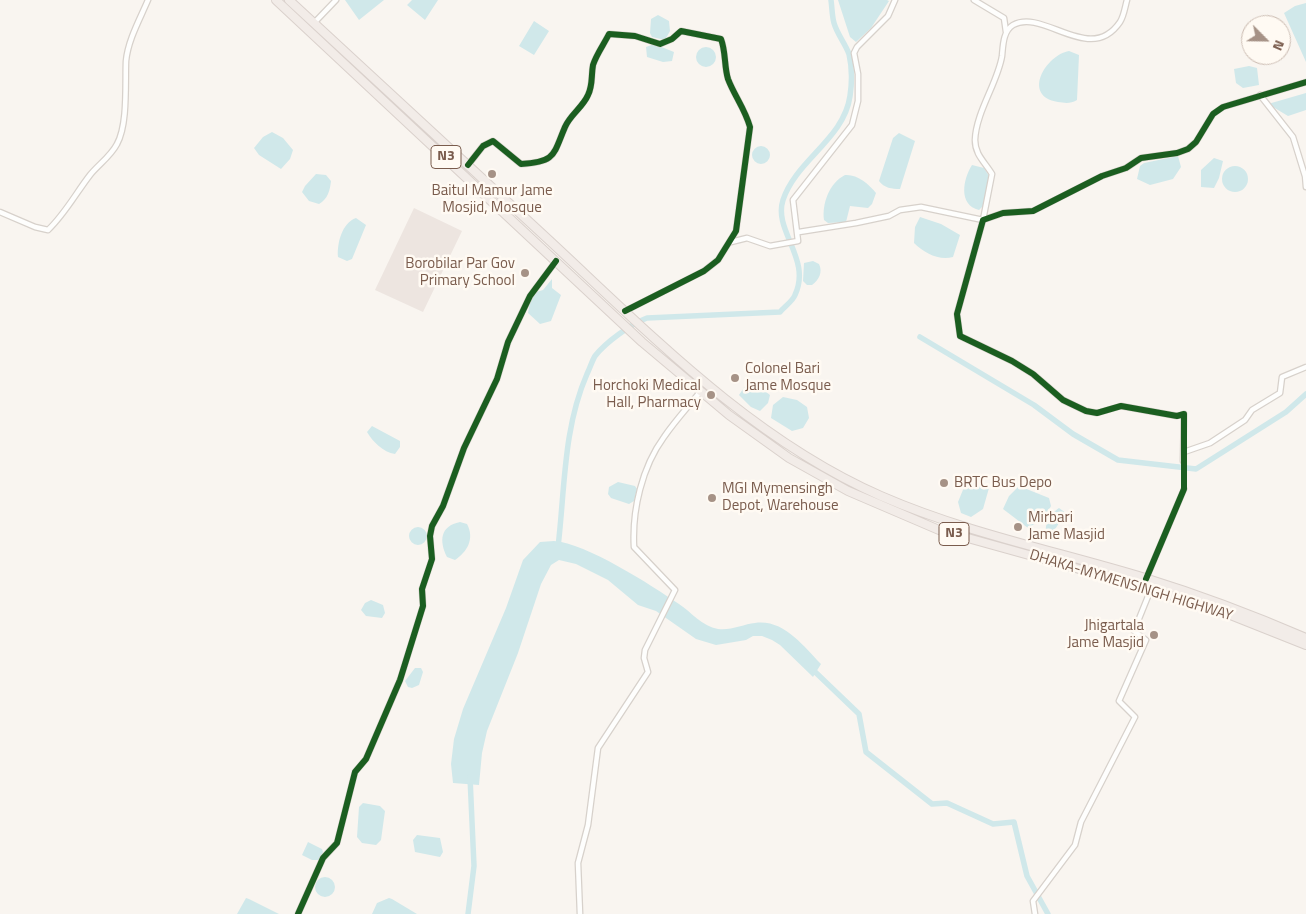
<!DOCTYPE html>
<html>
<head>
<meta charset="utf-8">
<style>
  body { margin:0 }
  #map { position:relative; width:1306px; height:914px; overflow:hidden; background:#f9f5f0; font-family:"Titillium Web",sans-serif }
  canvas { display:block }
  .north { position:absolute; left:1241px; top:15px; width:50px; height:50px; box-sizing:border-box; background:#fffaf3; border:1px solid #cabbb1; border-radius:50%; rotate:113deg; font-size:14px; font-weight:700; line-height:20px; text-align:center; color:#7a5c4d }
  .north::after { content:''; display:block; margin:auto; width:18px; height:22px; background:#a69286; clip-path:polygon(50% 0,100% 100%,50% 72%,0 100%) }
</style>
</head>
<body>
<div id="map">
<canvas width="1306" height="914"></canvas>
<div class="north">N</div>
</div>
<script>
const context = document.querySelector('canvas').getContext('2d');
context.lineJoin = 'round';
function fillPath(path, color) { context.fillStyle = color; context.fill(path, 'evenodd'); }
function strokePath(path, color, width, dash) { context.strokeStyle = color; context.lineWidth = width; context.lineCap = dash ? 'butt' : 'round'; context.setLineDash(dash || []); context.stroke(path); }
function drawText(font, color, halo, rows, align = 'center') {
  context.font = font + ' "Titillium Web",sans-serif'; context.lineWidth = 5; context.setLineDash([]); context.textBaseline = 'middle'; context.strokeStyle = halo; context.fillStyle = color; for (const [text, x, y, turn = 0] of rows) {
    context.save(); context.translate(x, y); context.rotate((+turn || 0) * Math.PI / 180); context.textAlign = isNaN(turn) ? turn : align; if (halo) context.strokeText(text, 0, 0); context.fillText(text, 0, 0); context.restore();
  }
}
fillPath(new Path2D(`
  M414,208L462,231L423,312L375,290Z`), '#ede5e0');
fillPath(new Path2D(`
  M345,0H384L359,20Z
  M412,0H438L425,20L407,5Z
  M838,0H887L889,1L871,28L856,42L850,37Z
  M1306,3V62L1284,13L1295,6Z
  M658,15L669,21L670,31L665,40L652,37L650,33L651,19Z
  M534,21L549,31L534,55L519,46Z
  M654,44L674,52L672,61L663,62L647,57L646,47Z
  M696 57a10 10 0 1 1 20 0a10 10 0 1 1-20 0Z
  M1069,51L1079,55L1077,100C1070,104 1065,103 1058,102C1021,96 1046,55 1069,51Z
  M1249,66L1257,68L1259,85L1243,88L1236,83L1234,69Z
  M1306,93V110L1288,116L1268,104Z
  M272,132L283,138L293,150L290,159L281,169L259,155L254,148L263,137Z
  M899,133L915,141L900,189C892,189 884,188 879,181L893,138Z
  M752 155a9 9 0 1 1 18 0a9 9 0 1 1-18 0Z
  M1178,156L1181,167L1173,179L1150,185L1137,179L1140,166L1144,163Z
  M1214,158L1223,161L1219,178L1214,188L1201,187V170Z
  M972,165L984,168L989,176L984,205L979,210C958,205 963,179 972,165Z
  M1222 179a13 13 0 1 1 26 0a13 13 0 1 1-26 0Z
  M316,174L326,175L331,181C330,190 328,199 319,204L309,201L302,192L305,186Z
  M845,175C857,174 869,184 876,193L872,204L868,208L850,206L846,222L828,223L824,220C822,204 829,183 845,175Z
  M920,217L941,224L960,235L953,257C939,261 924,253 914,243L915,227Z
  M356,218L366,225L352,259L347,261L338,257C337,243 342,223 356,218Z
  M813,261L819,264C823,272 819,280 812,285H807L803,281L804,263Z
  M552,279V288L561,295L551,321L540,324L528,313L530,302L536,292L543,290Z
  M747,383L757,385L770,395L768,403L760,411L751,407L739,395Z
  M783,397L797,400L807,407L809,418L803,428L792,431L771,418L773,405Z
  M372,426L400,441V447L395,454C383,452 373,442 367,432Z
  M975,478L982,481L989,488L983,509L971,517L961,513L958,502L967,480Z
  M618,482L635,486L637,489L634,501L629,504L611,498L608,494L609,487Z
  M1019,486L1049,498L1051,506L1045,517L1028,528L1003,509L1009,496Z
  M1059,508L1066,513L1051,535L1047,534C1043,525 1051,513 1059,508Z
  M460,522L467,524C475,539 467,552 455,560L447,557C439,541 440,526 460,522Z
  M409 536a9 9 0 1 1 18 0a9 9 0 1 1-18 0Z
  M554,541C586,543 651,585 679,604C691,612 702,626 718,629C730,631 744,624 755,623C784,619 803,646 821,664L813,677L780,645L772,640L762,636H753L746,640L716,645L696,639L656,611L638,605L608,580L576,564L559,560L551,565L541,584L518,653L487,731L482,753L479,785L453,783L451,764L454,739L463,709L506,608L523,560L540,542Z
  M371,600L383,605L385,613L382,618L366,616L361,610L365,603Z
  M415,668H421L423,672L419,685L412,688L408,687L405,681Z
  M363,803L380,806L385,811L381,840L376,845L362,843L357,837L359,807Z
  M417,835L440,838L443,852L440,857L415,852L413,840Z
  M308,842L322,849L323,852L319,860H312L302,855Z
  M315 887a10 10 0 1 1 20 0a10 10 0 1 1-20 0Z
  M246,898L249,899L279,914H237Z
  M389,898L392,899L417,914H372L377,903Z`), '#d0e8ea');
strokePath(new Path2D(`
  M920,337L1034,405L1073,434L1118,460L1196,469L1286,412L1306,394
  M558,547C565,489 563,429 587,374C590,368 592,361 595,356C606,342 631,324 647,318L780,312C784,307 793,301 795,295C812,259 773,231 783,200C796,160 844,139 850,96C852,83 852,67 849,54C845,43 837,34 834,23C832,16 832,7 831,0
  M811,668L859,714L866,752L932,804L947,803L993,824L1014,822L1027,876L1048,914
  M468,914L474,866L470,777`), '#d0e8ea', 5.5);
strokePath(new Path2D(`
  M1183,461L1184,489`), '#d9cfc7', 4.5, [4.5, 2]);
const minor = new Path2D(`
  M974,0L1004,18L1006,32
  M314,23L336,0
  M1260,95L1293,137L1305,176
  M468,165L483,146L493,141L521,164C556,162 553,155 565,127C570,115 583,107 588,95C593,85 591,76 593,65C596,55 604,44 609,34L635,36L660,44L672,39L681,31L721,39C726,52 724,66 728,79C734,95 745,109 750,127L736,231L718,260L704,271L625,311
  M1305,175L1306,187
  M0,212L35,227L48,230C65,214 76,193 90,175C98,165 111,156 117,144C128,124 125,84 126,61C128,40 140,19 148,0
  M799,232L856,223L889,216L900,210L921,207L983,220L992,174C985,162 975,155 975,140C976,112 998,82 1002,56C1003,46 1003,31 1013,25C1044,8 1090,66 1120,22C1124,16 1125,7 1127,0
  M731,242L747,238L770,246L798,241L793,200L852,125L858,101V74L854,53L857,47L888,16L895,0
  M1184,452L1210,443L1245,420L1252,410L1280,393L1282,377L1306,367
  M1183,461L1184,414L1177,416L1121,406L1097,413L1086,411L1063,400L1033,374L1012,361L960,336L957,314L983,220L1003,213L1033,211L1102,176L1126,168L1141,158L1177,153L1188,149L1196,142L1213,114L1223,107L1306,82
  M1146,579L1184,489
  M298,914L323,858L337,843L355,772L366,759L400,680L423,606L422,589L432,559L430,536L432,526L443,506L464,448L497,379L508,342L530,296L556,261
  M580,914L578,863L588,825L598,748L648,672L644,658L645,650L675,590L634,547C632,510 642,467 664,437C675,421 688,407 700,392
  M1035,914L1033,901L1075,845L1081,822L1135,717L1119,701L1146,640L1134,631L1151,589`);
const trunk = new Path2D(`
  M276,0L642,342L729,415L789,458L848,491L939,530L1151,589L1218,610L1306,645
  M289,0C376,81 464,161 551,242C652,336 753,440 881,496C966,533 1056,551 1145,578C1200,595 1253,615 1306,638`);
strokePath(minor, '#d7d1cb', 7);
strokePath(trunk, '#dad1cc', 10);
strokePath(minor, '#fefefd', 4.5);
strokePath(trunk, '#f2ece8', 8);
strokePath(new Path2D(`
  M468,165L483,146L493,141L521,164C556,162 553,155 565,127C570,115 583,107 588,95C593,85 591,76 593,65C596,55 604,44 609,34L635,36L660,44L672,39L681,31L721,39C726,52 724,66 728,79C734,95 745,109 750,127L736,231L718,260L704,271L625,311
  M1146,579L1184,489V414L1177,416L1121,406L1097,413L1086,411L1063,400L1033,374L1012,361L960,336L957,314L983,220L1003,213L1033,211L1102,176L1126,168L1141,158L1177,153L1188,149L1196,142L1213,114L1223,107L1306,82
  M298,914L323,858L337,843L355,772L366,759L400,680L423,606L422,589L432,559L430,536L432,526L443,506L464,448L497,379L508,342L530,296L556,261`), '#1b5e20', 6);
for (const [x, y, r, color] of [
  [492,174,5,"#a69286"],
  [525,273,5,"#a69286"],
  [735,378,5,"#a69286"],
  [711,395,5,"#a69286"],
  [944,483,5,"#a69286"],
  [712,498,5,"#a69286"],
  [1018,527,5,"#a69286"],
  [1154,635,5,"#a69286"]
]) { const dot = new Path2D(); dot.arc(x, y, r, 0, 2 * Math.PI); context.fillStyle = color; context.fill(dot); strokePath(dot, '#fffaf3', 2); }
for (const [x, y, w] of [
  [446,157,30],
  [954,534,30]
]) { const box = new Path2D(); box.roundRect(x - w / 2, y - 11.5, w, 23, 4); context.fillStyle = '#fffaf3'; context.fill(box); strokePath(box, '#7a5c4d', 1); }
drawText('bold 14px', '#7a5c4d', null, [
  ["N3",446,157],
  ["N3",954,534]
]);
drawText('15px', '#7a5c4d', '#fffaf3', [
  ["Baitul Mamur Jame",492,191,"center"],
  ["Mosjid, Mosque",492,208,"center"],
  ["Borobilar Par Gov",515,264,"right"],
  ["Primary School",515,281,"right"],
  ["Colonel Bari",745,369],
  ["Jame Mosque",745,386],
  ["Horchoki Medical",701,386,"right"],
  ["Hall, Pharmacy",701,403,"right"],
  ["BRTC Bus Depo",954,483],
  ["MGI Mymensingh",722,489],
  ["Depot, Warehouse",722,506],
  ["Mirbari",1028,518],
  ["Jame Masjid",1028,535],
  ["Jhigartala",1144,626,"right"],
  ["Jame Masjid",1144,643,"right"]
], 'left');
drawText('15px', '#7a5c4d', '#fffaf3', [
  ["DHAKA-MYMENSINGH HIGHWAY",1131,586,17]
]);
</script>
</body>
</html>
